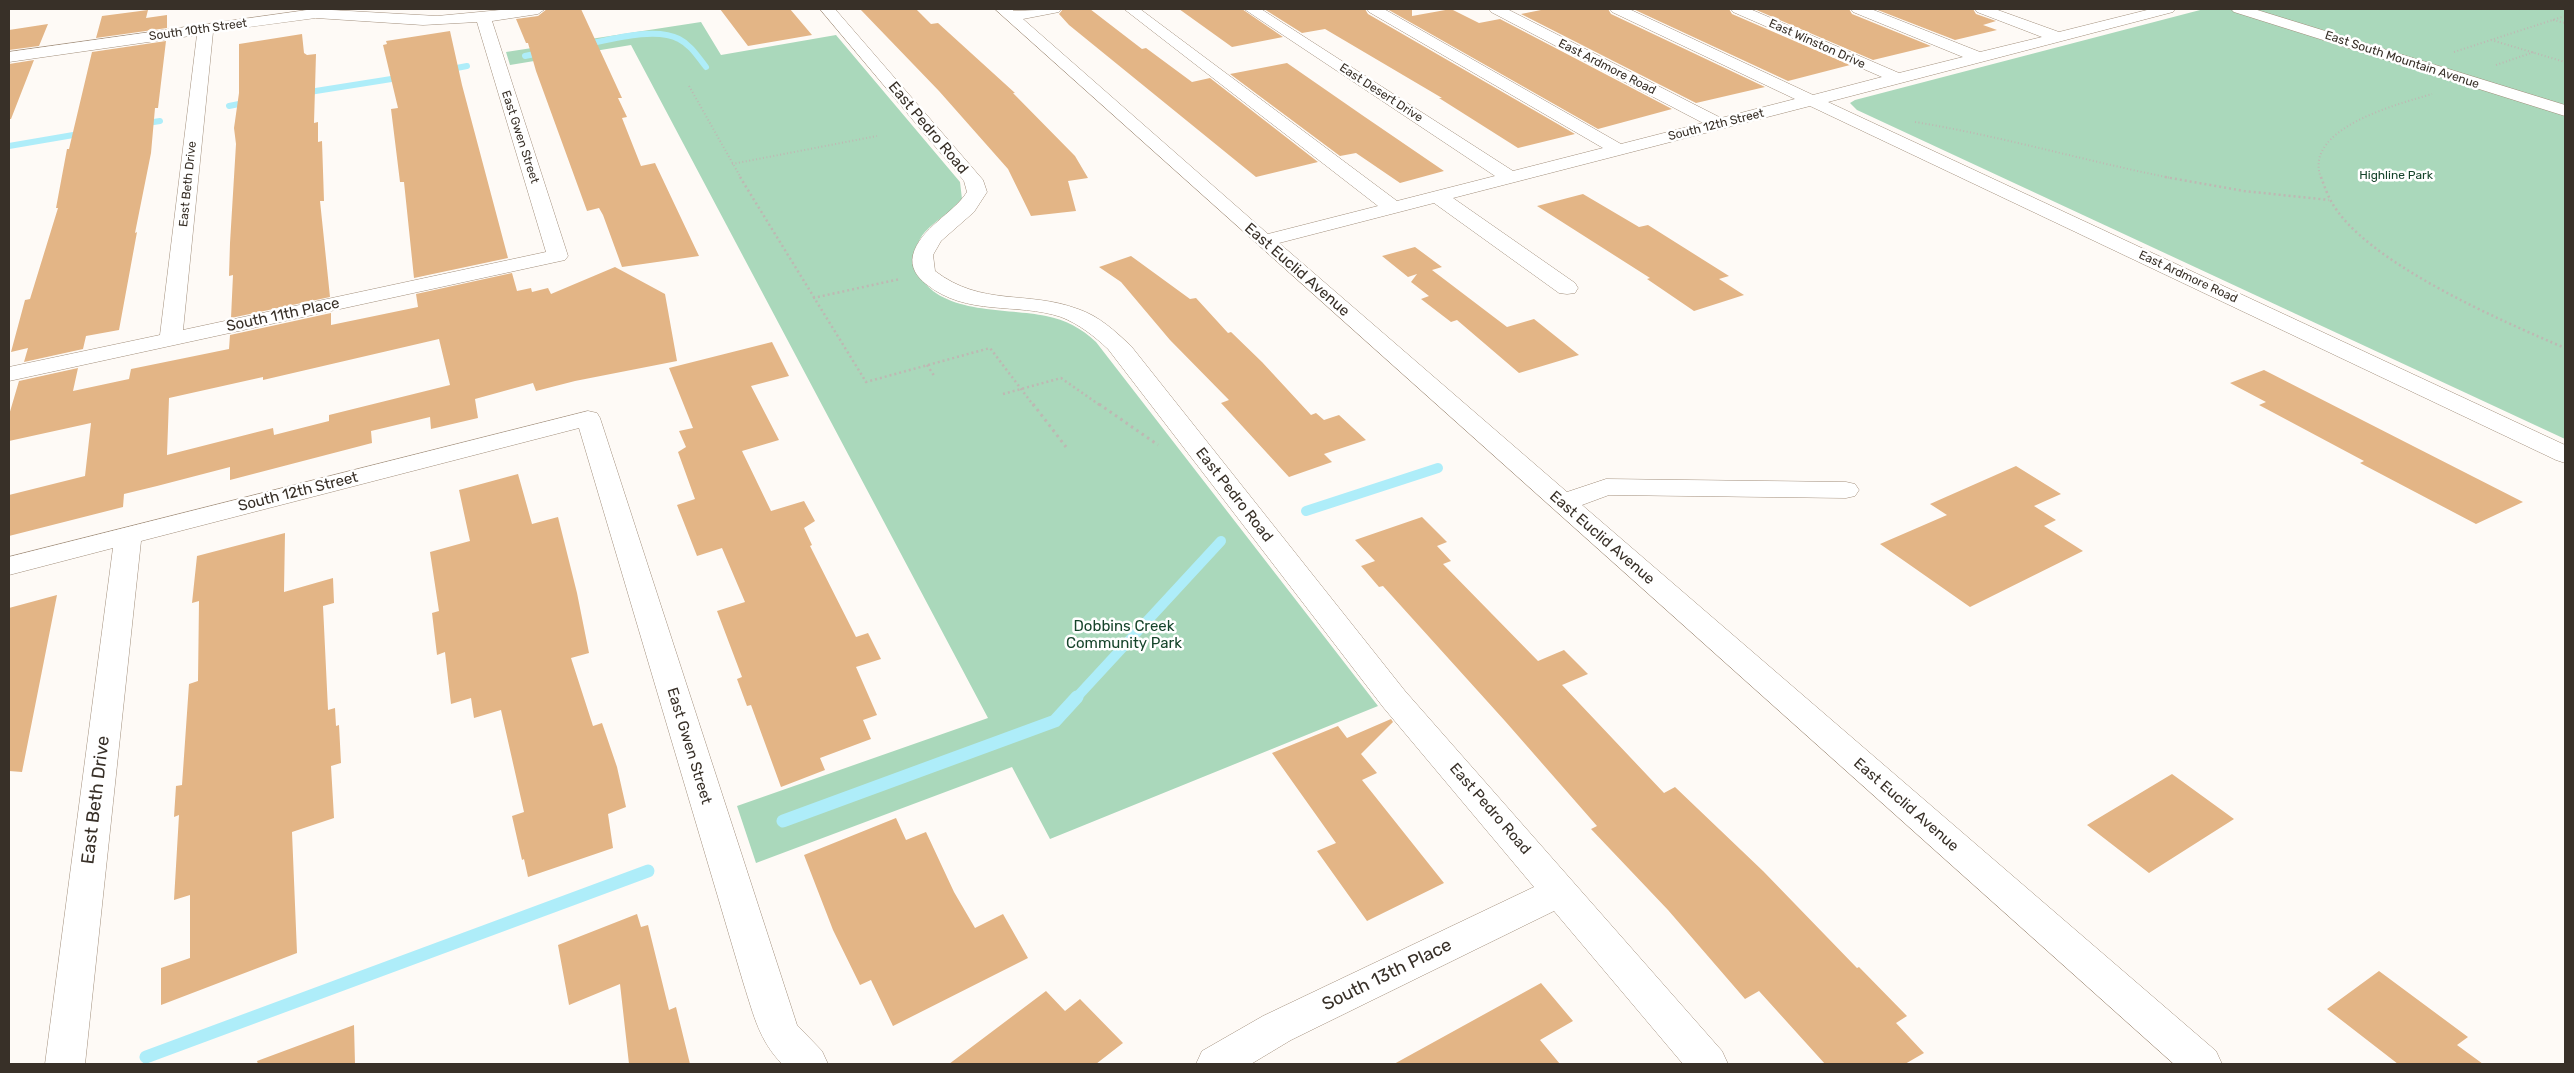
<!DOCTYPE html>
<html>
<head>
<meta charset="utf-8">
<style>
  body { margin:0 }
  #map { position:relative; width:2574px; height:1073px; overflow:hidden; background:#fefaf6; font-family:Rubik,sans-serif }
  canvas { display:block }
  .frame { position:absolute; inset:0; border:10px solid #383028; pointer-events:none }
</style>
</head>
<body>
<div id="map">
<canvas width="2574" height="1073"></canvas>
<div class="frame"></div>
</div>
<script>
const context = document.querySelector('canvas').getContext('2d');
context.lineJoin = 'round';
function fillPath(path, color) { context.fillStyle = color; context.fill(path, 'evenodd'); }
function strokePath(path, color, width, dash) { context.strokeStyle = color; context.lineWidth = width; context.lineCap = dash ? 'butt' : 'round'; context.setLineDash(dash || []); context.stroke(path); }
function drawText(font, color, halo, rows, align = 'center') {
  context.font = font + ' Rubik,sans-serif'; context.lineWidth = 5; context.setLineDash([]); context.textBaseline = 'middle'; context.strokeStyle = halo; context.fillStyle = color; for (const [text, x, y, turn = 0] of rows) {
    context.save(); context.translate(x, y); context.rotate((+turn || 0) * Math.PI / 180); context.textAlign = isNaN(turn) ? turn : align; if (halo) context.strokeText(text, 0, 0); context.fillText(text, 0, 0); context.restore();
  }
}
fillPath(new Path2D(`
  M2204,9H2565V439L1857,110L1850,103L1855,100Z
  M701,22L721,55L836,35L960,182L962,199C951,214 927,224 919,241C912,254 913,264 920,276C942,315 1009,308 1046,316C1066,320 1081,328 1096,342L1378,706L1050,839L1012,767L756,863L737,806L988,718L631,45L510,65L506,52Z`), '#aad8bb');
strokePath(new Path2D(`
  M583,45C609,40 655,26 679,39C691,45 698,57 706,67
  M525,56L544,52
  M446,70L467,66
  M303,93L404,77
  M229,106L249,102
  M141,124L160,121
  M9,146L85,133`), '#aeedf9', 6);
strokePath(new Path2D(`
  M1306,511L1438,468
  M1076,698L1221,541`), '#aeedf9', 10);
strokePath(new Path2D(`
  M783,821L1055,721L1077,697
  M146,1057L648,871`), '#aeedf9', 13);
fillPath(new Path2D(`
  M547,9H581L622,98H618L627,117L622,118L641,166L655,163L699,256L622,267L603,215L599,208L587,211L536,71L528,43H526L516,19L538,16Z
  M720,9H790L812,35L748,46Z
  M860,9H916L931,24L938,23L1015,93H1013L1075,156L1088,178L1068,181L1076,211L1031,216L1008,169L939,91Z
  M1063,9H1090L1142,49L1146,48L1192,82L1210,78L1318,162L1256,177L1069,25L1059,14Z
  M1179,9H1242L1283,37L1232,47Z
  M1264,9H1365L1368,14L1575,134L1518,148L1439,98H1442L1325,29L1302,33Z
  M1387,9H1412V16L1451,9L1479,23L1500,19L1672,109L1598,129Z
  M1546,9H1608L1611,14L1765,87L1696,103L1521,14Z
  M1633,9H1729L1732,14L1850,65L1788,81Z
  M1754,9H1849L1852,14L1931,46L1873,60Z
  M1875,9H1973L1976,14L1996,21L1983,25L1997,30L1955,40Z
  M148,10L146,18L167,15V28L96,38L102,16Z
  M48,24L39,46L9,50V30Z
  M450,31L462,85L508,258L414,278L404,182H400L391,109L398,108L383,45L387,44L386,41Z
  M302,34L304,53L307,55L316,54L314,123L318,122V142L322,141L324,201H320L330,297L231,318L233,275L229,276L230,243L236,144L234,128L239,93V44Z
  M166,41L158,108H155L151,153L135,233L137,232L119,330L86,336L83,349L24,362L28,348L11,352L25,300L30,299L58,208H56L67,149H69L92,52Z
  M34,60L11,119H9V64Z
  M1287,63L1362,115L1444,171L1400,183L1356,153L1340,156L1230,74Z
  M1583,194L1639,227L1648,225L1729,276L1719,279L1744,295L1694,311L1647,279L1650,278L1537,206Z
  M1415,247L1442,267L1432,270L1507,327L1534,319L1579,355L1519,373L1457,320L1451,322L1421,299L1429,296L1411,282L1417,274L1408,277L1382,256Z
  M1131,256L1190,299L1196,298L1228,333L1231,332L1262,362L1311,415L1316,413L1324,420L1339,415L1366,440L1324,454L1332,462L1289,477L1221,403L1229,400L1170,340L1121,282L1099,267Z
  M615,267L665,294L677,361L575,381L536,391L533,383L475,399L478,418L431,429L430,417L371,431L372,443L230,480V467L157,486L124,494L123,507L9,536V495L85,476L91,423L9,441V415L19,381L78,368L73,391L129,379L131,369L229,349L230,335L331,313V325L418,307L416,294L512,273L517,291L531,288L532,292L548,288L551,294ZM439,339L450,385L329,415V421L274,435L273,428L167,455L169,398L263,377V380Z
  M772,342L789,376L751,386L779,440L742,451L771,511L804,501L815,521L804,528L812,545L810,546L856,637L868,633L881,659L856,667L877,715L863,720L871,739L820,758L825,770L781,787L751,705L747,706L737,679L742,677L717,611L745,602L722,548L697,556L677,505L695,499L678,452L686,447L679,431L693,428L669,368Z
  M2264,370L2413,446L2523,502L2476,524L2360,463L2364,461L2259,405L2266,402L2230,383Z
  M2016,466L2061,494L2034,506L2056,520L2044,526L2083,551L1970,607L1880,544L1947,515L1930,504Z
  M518,474L532,524L558,517L577,593L589,653L571,658L593,726L602,723L617,767L626,807L608,814L613,848L528,877L524,859L522,860L512,816L524,812L501,710L474,718L471,698L451,704L445,652L437,655L432,613L439,611L430,552L470,541L459,490Z
  M1422,517L1447,542L1437,546L1451,561L1443,564L1538,661L1564,650L1588,674L1562,685L1664,793L1675,787L1763,871L1857,968L1859,967L1907,1016L1896,1023L1924,1053L1905,1064H1825L1759,991L1745,999L1668,910L1591,829L1597,826L1505,721L1383,586L1379,587L1361,566L1375,561L1355,540Z
  M285,533L284,592L333,578L334,603L323,606L328,710L335,708L336,726L339,725L341,763L331,766L334,818L292,832L297,953L161,1005V968L190,958V895L174,900L179,815L174,817L176,786L182,785L189,684L198,681L199,601L192,603L197,556Z
  M57,595L22,772L9,771V608Z
  M1391,719L1393,722L1361,754L1377,773L1362,780L1444,883L1367,921L1317,851L1336,843L1272,753L1338,726L1347,738Z
  M2172,774L2234,819L2149,873L2087,825Z
  M896,818L906,840L926,832L954,892L975,928L1003,914L1028,958L893,1026L871,980L860,985L833,930L804,855Z
  M637,914L641,927L648,925L669,1010L676,1007L690,1064H629L620,984L569,1005L558,945Z
  M2379,971L2468,1037L2457,1045L2483,1064H2398L2327,1009Z
  M1541,983L1573,1021L1540,1040L1560,1064H1394Z
  M1046,991L1065,1011L1080,999L1123,1043L1096,1064H949Z
  M354,1025L355,1064H258L257,1061Z`), '#e3b586');
const minor = new Path2D(`
  M314,9L437,16L511,9H545L538,14L492,21L568,256L565,260L9,381V367L160,335L197,35L9,62V52ZM316,18L423,25L477,22L546,252L183,330L213,32Z
  M820,9H835L983,180L987,192L974,212L941,241L933,255L935,271C982,307 1027,290 1078,309C1099,316 1115,331 1131,346L1405,691L1722,1051L1728,1064H1683L1554,911L1291,1040L1251,1064H1196L1202,1051L1263,1016L1534,887L1383,707L1108,349C1094,336 1079,324 1061,317C1016,302 967,317 926,284C917,277 910,267 913,255C920,228 953,214 967,192L964,181Z
  M995,9H1012L1014,11L1061,9L1059,12L1023,19L1268,234L1378,206L1124,9H1140L1397,201L1495,176L1244,9H1261L1513,171L1603,148L1369,12L1367,9H1384L1621,144L1703,123L1491,12L1489,9H1507L1721,118L1795,99L1612,12L1610,9H1629L1813,95L1882,77L1733,12L1731,9H1750L1899,73L1963,57L1853,12L1851,9H1871L1980,52L2042,37L1977,12L1975,9H1995L2059,32L2151,9H2175L2173,12L1828,102L2565,445V463L2556,460L1810,106L1453,198L1575,283L1578,288L1575,293L1567,294L1559,293L1434,203L1279,243L1567,492L1606,479L1846,482L1855,484L1859,490L1855,496L1846,498L1609,495L1582,505L2216,1051L2222,1064H2174Z
  M2231,9H2254L2565,105V116L2234,12Z
  M588,411L597,413L600,418L797,1025L822,1051L828,1064H782C759,1040 754,1016 744,985L579,428L141,541L85,1064H45L113,548L9,575V557Z`);
strokePath(minor, '#a28f7c', 1);
strokePath(new Path2D(`
  M2553,20L2565,23
  M2491,40L2565,62
  M2454,52L2565,16
  M2496,65L2534,52
  M689,86L741,178
  M1915,122C2001,136 2085,161 2171,178
  M732,164L877,136
  M2321,178C2302,128 2399,104 2432,94`), '#beb8b3', 2, [1, 2.5]);
strokePath(new Path2D(`
  M740,177L866,382L990,348L1034,406
  M2165,177L2244,191L2329,200
  M2321,177C2324,185 2327,194 2331,201C2364,262 2502,321 2565,348
  M813,298L900,279
  M927,365L935,377
  M1003,394L1061,378L1101,406`), '#beb8b3', 2.5, [2, 3]);
strokePath(new Path2D(`
  M1033,404L1066,447
  M1099,404L1158,445`), '#beb8b3', 3, [2.5, 4]);
fillPath(minor, '#fff');
drawText('12px', '#383028', '#fff', [
  ["South 10th Street",198,30,-8],
  ["East Winston Drive",1817,44,24],
  ["East South Mountain Avenue",2402,60,18],
  ["East Ardmore Road",1607,67,27],
  ["East Desert Drive",1381,93,33],
  ["South 12th Street",1716,125,-14],
  ["East Gwen Street",520,137,72],
  ["East Beth Drive",188,184,-84],
  ["East Ardmore Road",2188,277,25]
]);
drawText('12px', '#16442b', '#fff', [
  ["Highline Park",2396,176]
]);
drawText('15px', '#383028', '#fff', [
  ["East Pedro Road",928,128,50],
  ["East Euclid Avenue",1297,270,41],
  ["South 11th Place",283,315,-12],
  ["South 12th Street",298,492,-14],
  ["East Pedro Road",1234,495,52],
  ["East Euclid Avenue",1602,538,41],
  ["East Gwen Street",689,746,73],
  ["East Euclid Avenue",1906,805,41],
  ["East Pedro Road",1490,809,49]
]);
drawText('15px', '#16442b', '#fff', [
  ["Dobbins Creek",1124,627],
  ["Community Park",1124,644]
]);
drawText('18px', '#383028', '#fff', [
  ["East Beth Drive",96,800,-83],
  ["South 13th Place",1387,975,-26]
]);
</script>
</body>
</html>
